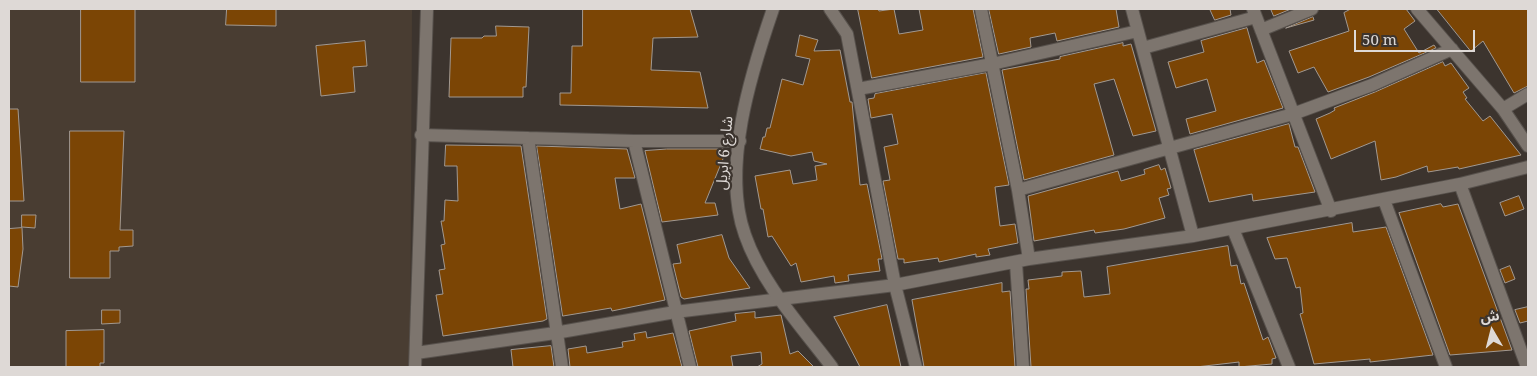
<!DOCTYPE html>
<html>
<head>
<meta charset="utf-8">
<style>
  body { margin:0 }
  #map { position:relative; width:1537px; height:376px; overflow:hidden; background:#3c342e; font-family:"Noto Serif","Noto Sans Arabic",serif }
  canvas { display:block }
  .frame { position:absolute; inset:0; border:10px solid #ded9d6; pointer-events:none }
  .north { position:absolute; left:1467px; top:306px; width:50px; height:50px; -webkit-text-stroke:4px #3c342e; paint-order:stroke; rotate:352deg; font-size:14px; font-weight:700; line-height:20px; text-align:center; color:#ded9d6 }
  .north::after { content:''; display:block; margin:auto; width:18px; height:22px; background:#ded9d6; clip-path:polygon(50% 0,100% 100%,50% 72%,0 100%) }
  .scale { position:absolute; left:1354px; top:30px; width:121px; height:22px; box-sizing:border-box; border:2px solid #ded9d6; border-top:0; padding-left:6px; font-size:15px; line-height:18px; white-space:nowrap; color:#ded9d6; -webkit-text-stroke:4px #3c342e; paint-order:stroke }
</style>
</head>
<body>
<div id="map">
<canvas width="1537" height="376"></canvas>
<div class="frame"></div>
<div class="north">ش</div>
<div class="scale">50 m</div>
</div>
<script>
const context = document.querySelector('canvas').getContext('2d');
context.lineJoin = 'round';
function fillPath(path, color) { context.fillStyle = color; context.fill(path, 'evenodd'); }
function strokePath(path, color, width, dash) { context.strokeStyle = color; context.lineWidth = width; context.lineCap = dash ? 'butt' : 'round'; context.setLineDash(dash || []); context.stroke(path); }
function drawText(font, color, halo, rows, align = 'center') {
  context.font = font + ' "Noto Serif","Noto Sans Arabic",serif'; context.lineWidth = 4.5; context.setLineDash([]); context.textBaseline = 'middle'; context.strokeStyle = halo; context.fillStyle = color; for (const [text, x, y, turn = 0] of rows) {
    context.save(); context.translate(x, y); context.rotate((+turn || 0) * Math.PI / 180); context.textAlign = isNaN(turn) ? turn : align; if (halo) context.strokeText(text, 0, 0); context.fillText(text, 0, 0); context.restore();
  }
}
fillPath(new Path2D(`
  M9,9H412L410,367H9Z`), '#493d32');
const building = new Path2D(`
  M81,9H135V82H81Z
  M227,9H276V26L226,25Z
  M583,9H690L698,37L653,38L651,70L700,72L708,108L560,105V93H571L572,46H582Z
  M858,9H878L879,11L894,9L899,34L923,30L919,9H973L983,57L872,78Z
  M989,9H1116L1119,27L1057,41L1055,33L1030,38L1031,47L999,54Z
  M1210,9H1230L1231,15L1215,20Z
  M1271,9H1291L1274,16Z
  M1351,9H1406L1415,21L1404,29L1419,53L1434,45L1436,48L1369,77L1328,92L1314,67L1298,73L1289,51L1349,31L1344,13Z
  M1437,9H1528V86L1514,93L1483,41L1471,51Z
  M1313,17L1314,20L1286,28Z
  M496,26L529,27L526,87H523V97H449L451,38H482L484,36H496Z
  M1247,28L1257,63L1264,60L1283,108L1190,134L1186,119L1216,111L1207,79L1176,88L1168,62L1204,52L1201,41Z
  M800,35L818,40L814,51L840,50L850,102H852L860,185L867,184L882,259H878L880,271L848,275L849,281L835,283L834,276L801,282L796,263L791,266L772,236L768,237L763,209H761L755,176L790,170L793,184L817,180L815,166L827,164L814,161L812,152L791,156L760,149L763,137H765L767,128H770L782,79L803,85L810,59L796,56Z
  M365,41L367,66L353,67L355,92L321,96L316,46Z
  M1123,43V46L1131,44L1156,131L1133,136L1114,79L1094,84L1114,155L1024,180L1002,70L1060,59V57Z
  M1443,62L1445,66L1451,63L1469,88L1463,92L1467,98L1465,99L1483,121L1490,116L1521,155L1459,169L1458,167L1428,172L1427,166L1396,177L1381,180L1375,141L1331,159L1316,119L1330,113L1335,110L1334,108L1375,92Z
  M986,73L1009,185L995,187L1000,226L1015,224L1018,243L988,249L990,255L976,257V254L939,262L938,258L904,263V259H898L883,181L890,180L884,147L898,144L892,114L871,118L868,99L874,98L875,94Z
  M9,109H18L24,201H9Z
  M1289,124L1295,147H1298L1315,192L1253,201L1252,194L1209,202L1194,150Z
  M70,131H124L120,230H133V246L119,247V251H110V278H70Z
  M446,145L521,146L547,319L543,321L443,336L436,295L443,294L439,270L445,269L441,245L445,244L441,221H444L445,200L458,201L457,166H445Z
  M537,146L627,149L635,178H615L620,209L641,204L665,300L612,311L611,308L563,316Z
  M667,149H727L705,203H715L718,215L662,222L645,151Z
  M1159,165L1161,170L1165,168L1171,188L1167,189L1169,195L1159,198L1165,218L1124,229L1095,233L1094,230L1034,241L1028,196L1118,171L1121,181L1145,174L1144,170Z
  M1519,196L1524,209L1505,216L1500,203Z
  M1441,204L1443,207L1458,204L1512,350L1450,355L1399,213Z
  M22,215H36L35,228L22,227Z
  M1352,223L1353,232L1386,227L1433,355L1370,362V359L1314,364L1300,314L1303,313L1300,287L1296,288L1287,258L1275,259L1267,238Z
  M22,228L23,249L18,287L9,286V229Z
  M722,235L729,258L750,288L684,299L681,297L673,264L681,263L677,245Z
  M1228,246L1231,266L1237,265L1241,284L1244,283L1263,340L1268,337L1276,358L1272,359V364L1239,367V362L1196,367H1031L1026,289H1029L1028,280L1062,276V272L1081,271L1084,297L1110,294L1107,267Z
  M1510,266L1515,279L1505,283L1500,270Z
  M1002,283V292L1010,291L1015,367H924L912,300Z
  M887,305L901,367H860L834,317Z
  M1528,307V321L1520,323L1515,310Z
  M102,310H120V323L102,324Z
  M755,312V318L781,315L790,354L798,351L814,367H757L762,364L761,352L731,356L733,367H698L689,331L736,321L735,314Z
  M104,330V363H100V367H66V331Z
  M646,332L647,338L673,333L682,367H570L568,349L586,346L587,353L623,347L622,342L635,340L634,334Z
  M551,346L554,367H513L511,350Z`);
fillPath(building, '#7b4505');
strokePath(building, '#a29991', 1);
const street = new Path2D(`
  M830,9L847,34L895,285L916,367
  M981,9L1018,190L1029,259
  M1132,9L1193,236
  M1253,9L1331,211
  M1417,9L1503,109L1528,146
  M1261,30L1312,9
  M1143,48L1256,17
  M858,89L992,64L1138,31
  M1503,109L1528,94
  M421,135L634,141H740
  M528,138L562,367
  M634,141L690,367
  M1460,184L1527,367
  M1018,190L1293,114L1372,85L1452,49
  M1384,200L1446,367
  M1233,229L1289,367
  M1016,263L1023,367
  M416,353L555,333L675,312L895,285L1029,259L1193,236L1460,184L1528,167
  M415,367L427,9`);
const secondary = new Path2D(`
  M773,9C751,73 721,168 745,235C762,284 801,326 832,367`);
strokePath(street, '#57514c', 14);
strokePath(secondary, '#57514c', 14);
strokePath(street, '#7d756e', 12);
strokePath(secondary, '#7d756e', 12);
drawText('15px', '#ded9d6', '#3c342e', [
  ["شارع 6 ابريل",725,153,-85]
]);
</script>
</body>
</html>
